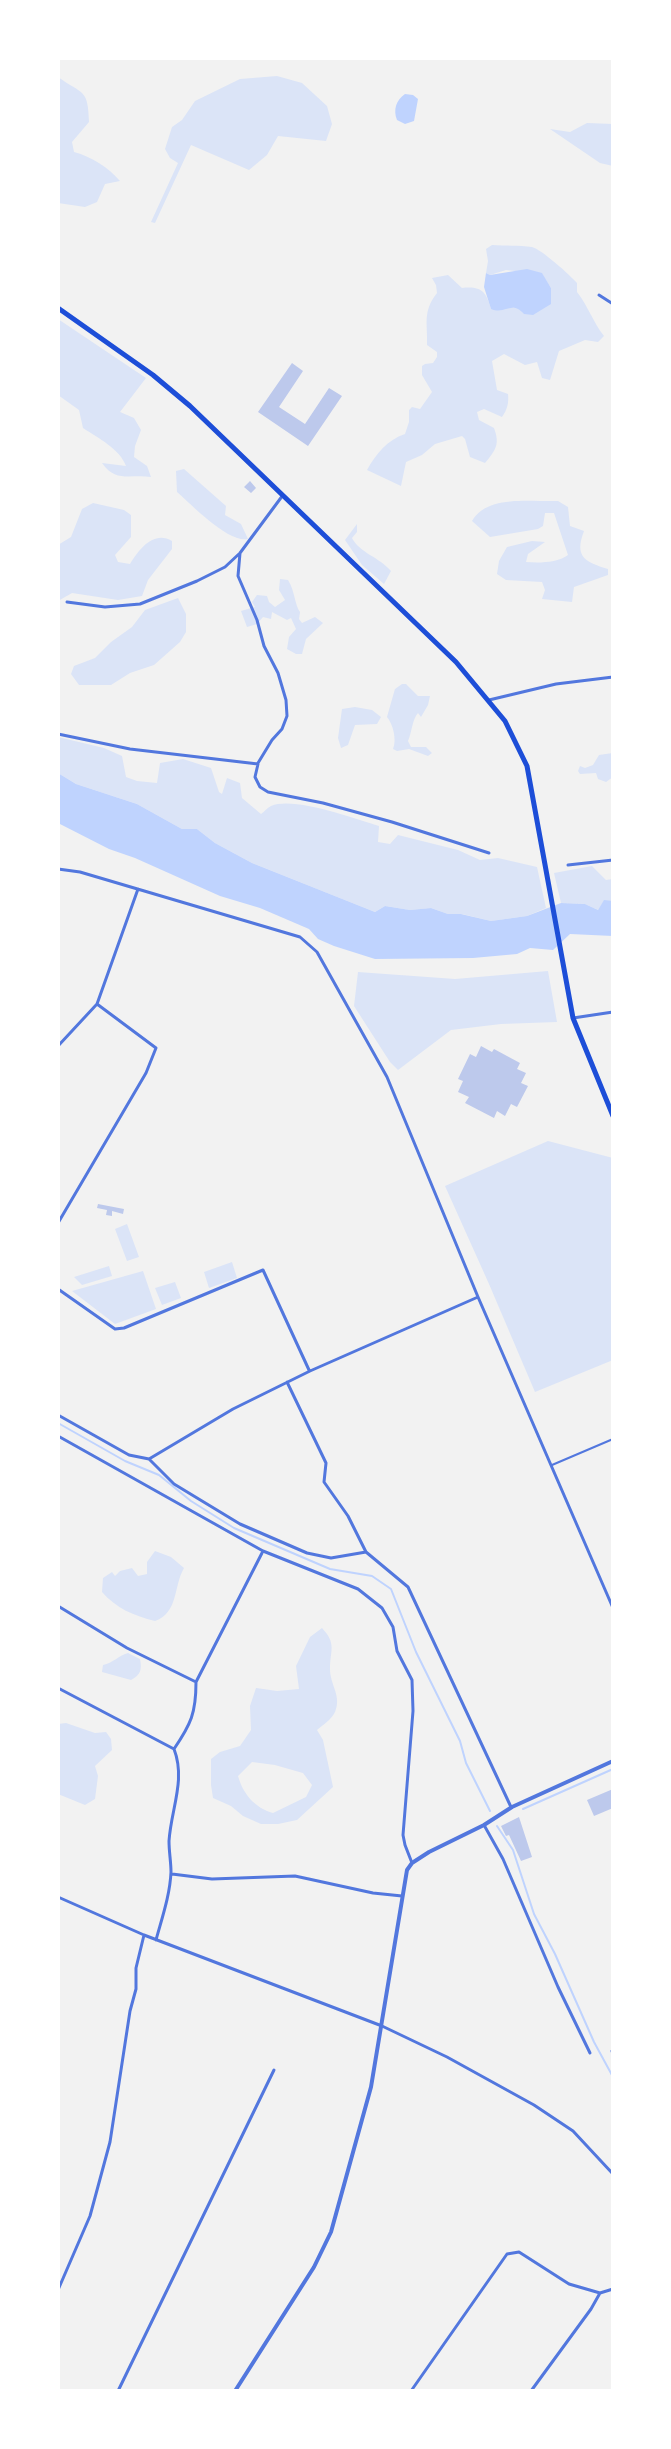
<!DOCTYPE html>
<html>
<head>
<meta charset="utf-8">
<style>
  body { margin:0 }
  #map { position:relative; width:671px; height:2449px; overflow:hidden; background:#f2f2f2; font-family:Overpass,sans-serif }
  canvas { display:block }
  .frame { position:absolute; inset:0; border:60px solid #fff; pointer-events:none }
</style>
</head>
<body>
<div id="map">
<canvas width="671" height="2449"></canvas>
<div class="frame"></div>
</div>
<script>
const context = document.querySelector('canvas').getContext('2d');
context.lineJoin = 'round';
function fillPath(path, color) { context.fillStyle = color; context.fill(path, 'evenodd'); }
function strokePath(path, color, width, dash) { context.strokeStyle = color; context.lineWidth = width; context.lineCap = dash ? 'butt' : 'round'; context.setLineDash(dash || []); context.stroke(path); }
fillPath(new Path2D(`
  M277,76L302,83L327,106L332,124L326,141L278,136L267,155L249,170L191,145L155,223L151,222L178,163L170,158L165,149L172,127L182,120L195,101L240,79Z
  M58,77C83,95 88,88 89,122L72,142L74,152C92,157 108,167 120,181L105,184L97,202L85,207L58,203Z
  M587,123L613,124V166L600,163L550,129L570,132Z
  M492,245C505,246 519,245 532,247C541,249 570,275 577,283V292C588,306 593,322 604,336L598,342L585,340L559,351L550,380L542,378L537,362L525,365L504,354L492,361L497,390L508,394C509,403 507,410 502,417L484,409L477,412L479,420L494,428C500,444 496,450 485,463L470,457L465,439L462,436L435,444L422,455L406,462L401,486L367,470C376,454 387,440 405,434L409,422V410L412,407L420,409L432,392L422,375V366L425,364L433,363L437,357V352L427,345C428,324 422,312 437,293L436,285L432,278L448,275L462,288C481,286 486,291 491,309C503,310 509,306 519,309L551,288L542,274L506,270L490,275L486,273L488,261L486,249Z
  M58,319L146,378L120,412L134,418L141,430L135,446L134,457L147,466L151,477C130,474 116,483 102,463L126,466C120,449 98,438 83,428L79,410L58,395Z
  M184,469L226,506L225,515L241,524L248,539C228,543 192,505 177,492L176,471Z
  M558,501L568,507L570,526L584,531C574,557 585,562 608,569V575L574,587L572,602L542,599L545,590L542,582L506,580L497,574L499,561L507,547L532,541L545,542L528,554L526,562C539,563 557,563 568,555L554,513H545L543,526L538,529L490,537L472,521C487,494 532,502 558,501Z
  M93,503L124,510L131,515V537L115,555L118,562L130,564C139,549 154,530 172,541V549L148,580L142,596L118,600L72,593L58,601V545L71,537L82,509Z
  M357,524V532L352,538C360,553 379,557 391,571L384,584L362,565L345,540Z
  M280,579L288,580C295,591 295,606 300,612L299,619L302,623L315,617L323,623L306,639L302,654H296L287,649L289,637L296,629L291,618L287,620L272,612L271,619L263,617L257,624L247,627L241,611L255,607L252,602L257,595L267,596L269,602L275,607L285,600L279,590Z
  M178,598L186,614V632L180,642L154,665L130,673L111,685H79L71,674L74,666L95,658L111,642L132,627L145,610Z
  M402,684H406L418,696H430L428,705L421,717L418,713C412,720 412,732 408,741L411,747H426L432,753L428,756L409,749L397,751L393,749C397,740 393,724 387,717L395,689Z
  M355,707L372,710L381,717L377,724L355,725L348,745L341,748L338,738L342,709Z
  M58,737L104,748L122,756L126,777L137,781L157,783L160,763L183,759L211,768L219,792L222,794L227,778L240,783L242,798L261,814C264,812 267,808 271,806C294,796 355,819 379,826L378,842L390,844L398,835L458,850L480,860L498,858L537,867L546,908L527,916L491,921L462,914H448L431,908L410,910L385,906L375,912L252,863L215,843L197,829H182L137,804L76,784L58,773Z
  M613,753V777L606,782L598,779L596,773L580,774L578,771L580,766L585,768L593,765L599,755Z
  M592,866L606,880L613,879V901H604L598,910L585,904L561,903L554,873Z
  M548,971L557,1022L501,1024L451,1030L398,1070L390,1062L354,1006L358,972L455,979Z
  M548,1141L613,1158V1360L535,1392L489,1284L445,1186Z
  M127,1224L139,1257L127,1261L115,1229Z
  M232,1262L237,1278L209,1288L204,1272Z
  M109,1266L112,1276L82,1285L74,1277Z
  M143,1271L156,1309L115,1324L72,1291Z
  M175,1282L181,1298L162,1305L155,1288Z
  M155,1551L171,1557L184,1568C173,1587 179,1612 155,1621C134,1616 116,1608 102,1592L103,1578L112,1572L115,1576L120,1571L132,1568L138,1576L147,1574V1562Z
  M322,1628C337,1644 330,1650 330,1669C330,1685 342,1696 335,1712C332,1719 323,1725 317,1730L323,1740L333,1787L297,1820L278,1824H261L243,1816L231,1806L213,1798L211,1785V1759L220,1752L240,1746L251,1730L250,1706L256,1688L277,1691L299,1689L296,1666L310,1637ZM252,1762L275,1765L303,1773L312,1785L306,1797L273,1813C255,1808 243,1794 238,1776Z
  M128,1653L140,1659C142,1669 141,1675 131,1680L102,1672L103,1665C113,1663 118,1656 128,1653Z
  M66,1723L95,1733L106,1732L111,1739L112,1750L95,1766L98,1776L95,1799L85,1805L58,1794V1724Z`), '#dbe4f7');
fillPath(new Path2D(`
  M405,94L413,95L418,99L414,121L405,124L397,120C393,110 396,100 405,94Z
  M527,269L542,273L551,288V304L533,315L524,314C511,300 506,315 491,309L484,287L486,273L490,275Z
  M58,773L76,784L137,804L182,829H197L215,843L252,863L375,912L385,906L410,910L431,908L448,914H461L491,921L527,916L561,903L585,904L598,910L604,900L613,901V936L570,934L553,950L530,948L517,954L473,958L375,959L334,946L318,939L309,929L260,908L220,896L135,858L109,849L58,823Z`), '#bfd3fe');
strokePath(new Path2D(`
  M58,1423L125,1461L159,1475L191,1501L234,1528L330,1569L372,1576L391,1589L416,1652L460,1741L466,1763L490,1811
  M523,1809L613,1769
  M497,1826L513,1850L534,1914L555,1954L594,2042L613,2077`), '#bfd3fe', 2);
fillPath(new Path2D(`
  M292,363L303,371L279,407L305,424L329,388L342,396L308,446L258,412Z
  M250,481L256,488L251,493L244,487Z
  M481,1046L492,1052L494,1049L520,1063L517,1069L526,1073L521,1083L528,1086L517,1107L511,1104L505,1116L497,1111L494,1118L465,1103L469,1097L458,1092L463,1081L458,1079L470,1054L476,1057Z
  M98,1204L124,1209L123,1214L112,1211V1216L106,1215L107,1210L97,1208Z
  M613,1789V1808L594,1816L587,1800Z
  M519,1817L532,1857L521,1861L509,1835L506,1836L501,1826Z`), '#bdc9ec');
strokePath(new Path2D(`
  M552,1465L613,1439`), '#5277de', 2);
strokePath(new Path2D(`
  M599,295L613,304
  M240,553L238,576L257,620L264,646L278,673L286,700L287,716L282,729L272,740L258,763
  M67,602L105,607L140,604L197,581L225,567L240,553L283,495
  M489,700L556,684L613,677
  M58,734L130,749L258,764L255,777L260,787L268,792L323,803L392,822L489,853
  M568,865L613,860
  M58,869L80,872L300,937L317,952L387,1077L478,1297L613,1608
  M573,1018L613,1012
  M58,1046L97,1004L138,889
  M58,1223L146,1073L156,1048L97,1004
  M58,1289L115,1329L124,1328L263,1270L309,1370
  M287,1382L326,1463L324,1482L348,1516L366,1552L408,1587L511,1807
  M58,1415L129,1455L149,1459L174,1484L240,1524L307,1553L331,1558L366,1552
  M58,1436L263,1551L358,1589L382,1608L393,1627L397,1651L412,1680L413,1711L403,1835L405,1845L412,1863
  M149,1459L233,1409L310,1371L478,1297
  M58,1606L127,1648L196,1682
  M58,1688L174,1749
  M484,1825L503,1859L558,1987L590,2053
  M172,1874L212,1879L295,1876L373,1893L402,1896
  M58,1897L144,1935L382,2026L447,2057L534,2105L573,2131L613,2174
  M156,1940C162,1918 170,1895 171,1872C171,1862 169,1852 169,1841C171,1809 186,1780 174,1749C191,1724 196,1713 196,1682L262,1553
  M612,2051L613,2054
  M58,2290L90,2216L110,2142L130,2011L136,1989V1968L144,1935
  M118,2391L274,2070
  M411,2391L507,2254L519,2252L569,2284L600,2293
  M531,2391L591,2309L600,2293L613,2289`), '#5277de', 3);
strokePath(new Path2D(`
  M235,2391L314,2267L331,2232L371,2087L407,1870L412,1863L429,1852L484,1825L512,1807L613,1761`), '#5277de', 4);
strokePath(new Path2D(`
  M58,308L153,375L190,406L456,662L505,721L527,766L573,1018L613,1116`), '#1d4ed8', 5);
</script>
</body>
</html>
